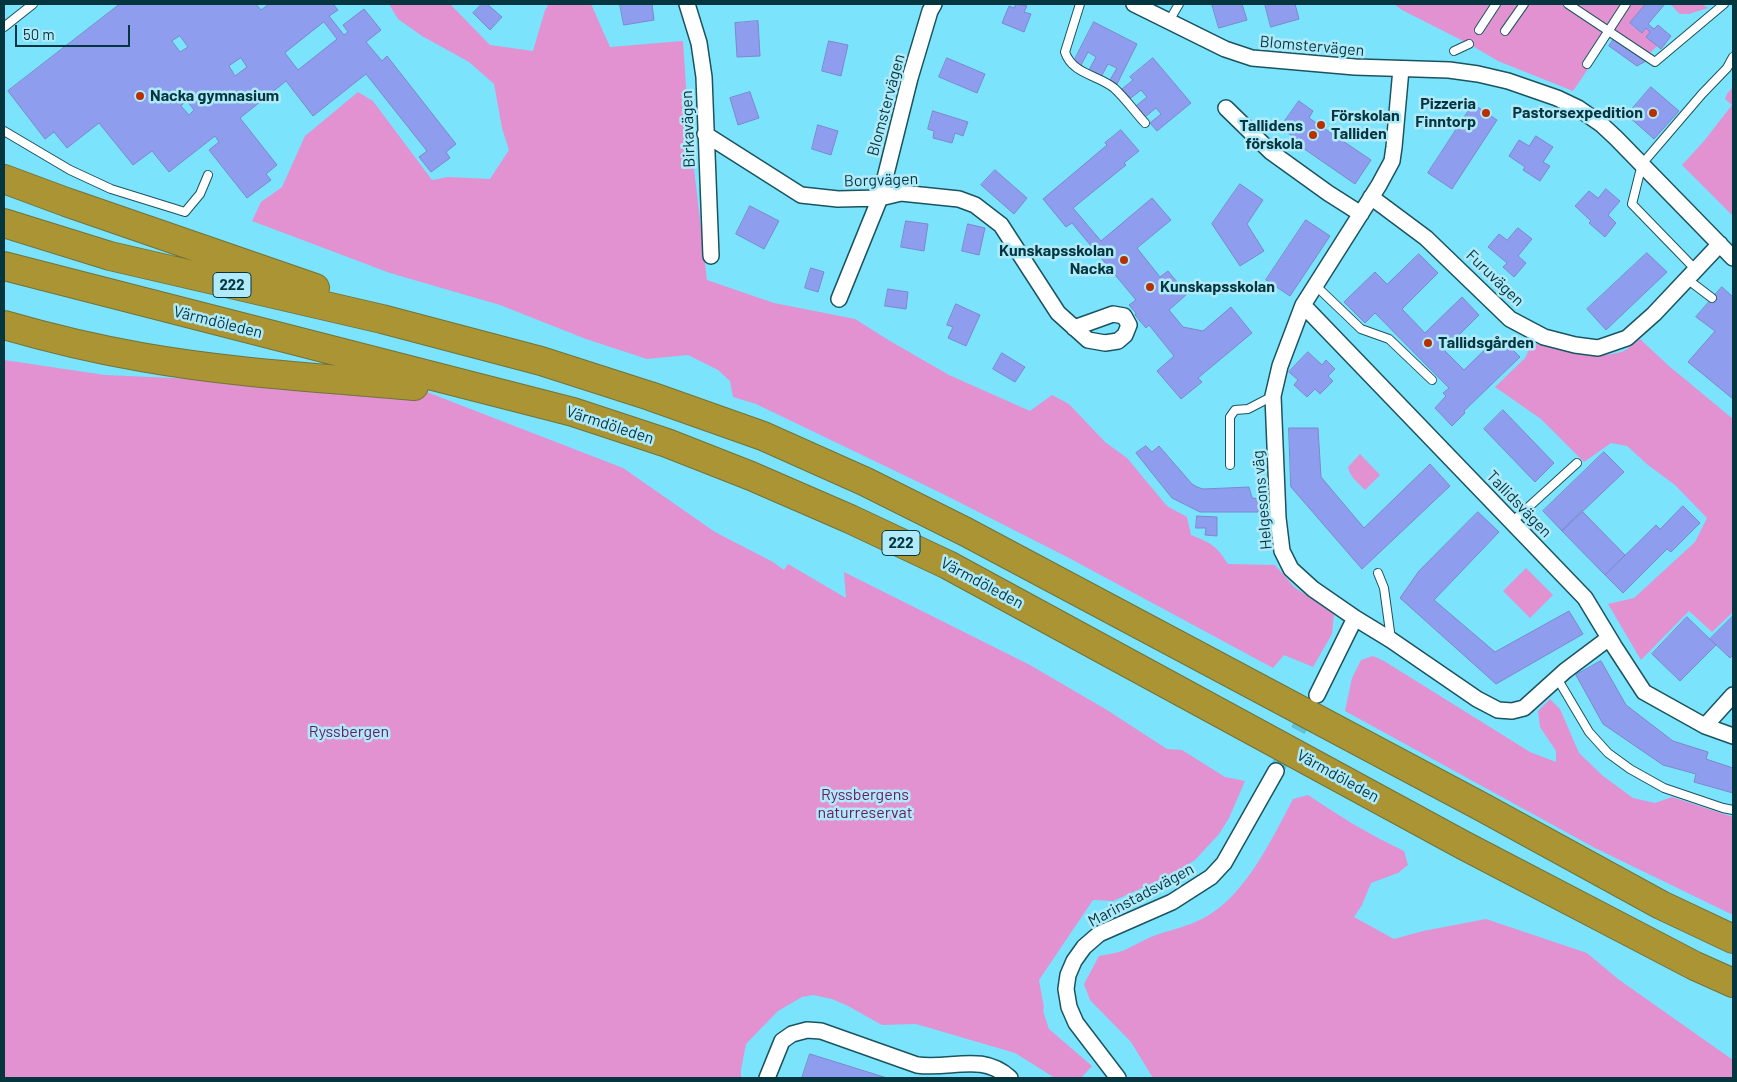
<!DOCTYPE html>
<html>
<head>
<meta charset="utf-8">
<style>
  body { margin:0 }
  #map { position:relative; width:1737px; height:1082px; overflow:hidden; background:#7be3fc; font-family:Barlow,sans-serif }
  canvas { display:block }
  .frame { position:absolute; inset:0; border:5px solid #053640; pointer-events:none }
  .scale { position:absolute; left:15px; top:25px; width:115px; height:22px; box-sizing:border-box; border:2px solid #053640; border-top:0; padding-left:6px; font-size:15px; line-height:18px; white-space:nowrap; color:#053640; -webkit-text-stroke:4px #b0eaf9; paint-order:stroke }
</style>
</head>
<body>
<div id="map">
<canvas width="1737" height="1082"></canvas>
<div class="frame"></div>
<div class="scale">50 m</div>
</div>
<script>
const context = document.querySelector('canvas').getContext('2d');
context.lineJoin = 'round';
function fillPath(path, color) { context.fillStyle = color; context.fill(path, 'evenodd'); }
function strokePath(path, color, width, dash) { context.strokeStyle = color; context.lineWidth = width; context.lineCap = dash ? 'butt' : 'round'; context.setLineDash(dash || []); context.stroke(path); }
function drawText(font, color, halo, rows, align = 'center') {
  context.font = font + ' Barlow,sans-serif'; context.lineWidth = 5; context.setLineDash([]); context.textBaseline = 'middle'; context.strokeStyle = halo; context.fillStyle = color; for (const [text, x, y, turn = 0] of rows) {
    context.save(); context.translate(x, y); context.rotate((+turn || 0) * Math.PI / 180); context.textAlign = isNaN(turn) ? turn : align; if (halo) context.strokeText(text, 0, 0); context.fillText(text, 0, 0); context.restore();
  }
}
fillPath(new Path2D(`
  M389,4H451L452,6L490,45L533,51L545,10L549,4H591L610,47L683,41L688,117L707,280L774,303L855,319L890,341L949,375L1030,411L1052,395L1069,404L1105,442L1127,458L1167,506L1187,517L1191,535C1211,543 1216,545 1228,564L1275,565L1294,587L1334,614L1332,634L1313,667L1284,655L1273,668L1069,558L941,493L756,404L733,397L730,381L718,370L688,355L647,359L586,339L500,305L390,273L252,221L261,202L282,187L305,136L358,92L373,101L432,180L448,177L490,179L509,150L502,128L494,84L469,62L422,36L398,19Z
  M1394,4H1646L1630,24L1642,33L1646,28L1650,32L1646,37L1657,46L1649,54L1614,31L1573,91L1498,61L1469,44L1402,10Z
  M1670,4H1702L1708,8L1689,14H1680Z
  M1733,87V216L1682,165L1704,141L1732,105L1725,99L1727,94Z
  M1640,339L1669,366L1733,419V612L1712,632L1689,611L1641,660L1608,604L1634,598L1695,542L1707,518L1675,485L1648,465L1627,446L1611,443L1584,462L1541,419L1495,387L1525,358L1532,343C1561,350 1591,361 1621,352C1628,350 1634,343 1640,339Z
  M4,360L105,375L419,389L623,468L715,532L773,562L784,570L788,564L846,598L844,572L1030,665L1107,710L1167,749L1182,750L1225,777L1245,781L1229,818L1219,834L1195,860L1167,877L1113,901L1093,900L1039,980L1044,1008L1043,1011L1049,1029L1092,1066L1081,1078H1055L1015,1053L923,1026L915,1024L882,1025L848,1006L832,999L813,995L802,997L778,1011L746,1044L741,1070V1078H4Z
  M1360,454L1380,475L1365,490L1353,478L1349,471L1348,467Z
  M1526,568L1553,595L1530,618L1503,591Z
  M1373,656L1384,661L1530,752L1556,762V751L1540,727L1538,711L1550,699L1560,709L1579,753L1603,776L1633,798L1655,803L1672,797L1733,817V915L1595,848L1345,711L1352,678L1361,660Z
  M1308,795C1339,816 1370,835 1404,851L1408,865L1398,873L1371,883L1362,905L1354,917L1394,939L1423,931L1486,919L1587,953L1618,979L1733,1060V1078H1153L1131,1042L1090,1000L1084,984L1099,956C1108,954 1117,953 1125,950C1135,945 1145,939 1156,935C1174,929 1193,925 1209,915C1247,892 1273,837 1293,799Z`), '#e292d0');
const building = new Path2D(`
  M120,4H256L261,10L269,4H333L338,10L329,16L344,35L348,32L343,25L364,9L381,30L366,42L382,61L387,56L456,144L446,152L450,158L431,172L419,157L427,151L366,74L313,116L286,81L240,118L277,165L266,174L271,180L247,198L209,150L219,142L215,136L169,172L152,151L133,165L99,123L67,148L54,132L45,139L8,91ZM324,22L337,39L298,70L285,53ZM180,36L188,47L180,52L172,41ZM241,58L247,67L235,76L229,66ZM187,101L194,110L189,115L181,106Z
  M482,4H487L502,17L490,30L473,13Z
  M620,4H652L654,20L624,25Z
  M1016,4L1027,6L1024,12L1031,14L1024,32L1002,23L1009,6L1014,8Z
  M1212,4H1242L1247,20L1219,28Z
  M1265,4H1295L1299,19L1271,27Z
  M1646,4H1665L1648,24L1654,29L1658,25L1671,36L1661,49L1646,37L1650,32L1646,28L1642,33L1630,23Z
  M758,21L760,56L737,57L735,23Z
  M1094,22L1137,44L1117,84L1110,80L1117,68L1108,64L1101,77L1089,70L1096,57L1088,52L1080,67L1073,63Z
  M1614,39L1646,61L1637,66L1609,46Z
  M829,41L848,45L841,76L822,71Z
  M947,58L985,74L977,93L939,77Z
  M1153,58L1191,103L1157,131L1150,123L1161,114L1156,108L1145,117L1136,106L1147,97L1141,90L1131,98L1122,89L1133,80L1130,77Z
  M1651,87L1679,111L1654,139L1627,115Z
  M750,92L759,118L738,125L730,98Z
  M1299,101L1313,111L1309,118L1371,160L1355,184L1300,146L1302,142L1280,128Z
  M1473,104L1497,120L1452,189L1428,173Z
  M933,111L968,122L963,136L955,133L952,143L933,138L934,131L928,129Z
  M818,125L838,131L831,155L812,149Z
  M1121,130L1139,151L1124,163L1126,165L1073,208L1101,241L1152,198L1171,220L1137,248L1160,277L1168,271L1187,294L1169,310L1183,327L1203,331L1231,307L1252,333L1198,378L1202,382L1181,399L1157,371L1174,356L1149,325L1146,328L1135,315L1136,313L1129,305L1136,300L1072,223L1066,227L1043,199L1107,145L1105,143Z
  M1536,136L1553,147L1543,162L1550,166L1540,181L1523,170L1525,167L1509,156L1519,140L1529,146Z
  M995,170L1027,198L1014,214L981,185Z
  M1240,184L1263,200L1247,224L1264,251L1240,266L1212,224Z
  M1606,189L1620,201L1608,215L1616,223L1605,237L1589,223L1591,221L1575,206L1589,191L1598,198Z
  M750,206L779,221L764,249L736,234Z
  M1306,220L1330,236L1290,296L1266,280Z
  M906,221L928,224L924,251L901,247Z
  M968,224L985,228L979,255L962,251Z
  M1518,228L1532,239L1518,256L1526,263L1514,277L1503,267L1507,263L1488,247L1499,234L1507,240Z
  M1647,253L1667,272L1606,330L1587,309Z
  M1419,254L1438,273L1402,309L1425,333L1462,297L1479,315L1444,350L1464,370L1499,336L1520,357L1464,411L1465,413L1452,426L1435,408L1446,396L1443,393L1449,388L1375,313L1365,323L1344,302L1375,272L1387,284Z
  M811,268L824,272L818,292L805,288Z
  M1722,287L1733,297V399L1688,362L1715,331L1696,317Z
  M888,289L908,292L906,309L885,306Z
  M956,304L980,315L966,346L948,338L953,327L947,325Z
  M1308,352L1322,365L1326,360L1335,369L1328,376L1333,381L1320,394L1315,389L1307,397L1294,385L1298,380L1289,372Z
  M1002,353L1025,367L1015,382L993,369Z
  M1503,410L1554,463L1535,482L1484,429Z
  M1289,428H1318L1321,477L1364,528L1430,464L1450,486L1362,569L1291,487Z
  M1146,446L1152,452L1159,446L1192,484L1197,487L1203,489L1249,487L1252,498L1261,499V512H1200L1172,498L1136,453Z
  M1604,452L1624,472L1562,531L1543,511Z
  M1683,506L1700,523L1671,552L1667,549L1623,593L1605,575L1656,525L1660,529Z
  M1582,511L1625,555L1605,575L1562,531Z
  M1478,512L1499,532L1434,600L1495,652L1569,611L1583,634L1496,684L1400,598L1419,571Z
  M1197,516L1217,517V536L1205,535L1206,528H1196Z
  M1733,616V655L1730,658L1710,639Z
  M1687,617L1716,645L1680,681L1652,654Z
  M1601,661L1626,705L1673,741L1708,752L1706,759L1733,768V793L1694,782L1696,774L1663,765L1603,724L1576,675Z
  M810,1054L887,1078H802Z`);
fillPath(building, '#8f9dee');
strokePath(building, '#7c88cc', 1);
strokePath(new Path2D(`
  M1276,771L1310,708`), '#63c0d6', 15, [15, 8]);
const lane = new Path2D(`
  M1080,4L1065,52C1072,74 1098,75 1114,88C1125,98 1135,112 1145,123
  M1568,4L1655,62L1724,4
  M1169,21L1179,4
  M4,27L33,4
  M1479,30L1496,4
  M1505,31L1524,4
  M1454,51L1469,44
  M1587,64L1626,4
  M4,131L70,170L111,189L185,212L200,194L208,175
  M1696,270L1632,204L1642,164L1702,94L1727,68L1733,57
  M1687,279L1712,298
  M1315,285L1361,329L1389,339L1432,380
  M1230,465V417L1235,410L1248,409L1273,396
  M1512,522L1577,463
  M1378,573L1384,588L1391,639
  M1557,678L1589,732L1608,753L1630,769L1664,788L1723,808L1733,810`);
const street = new Path2D(`
  M687,4L699,43L704,77L711,256
  M1134,4L1225,49L1252,58L1355,67L1449,70L1478,74L1508,81L1557,98L1578,108L1601,124L1616,138L1733,258
  M1401,69L1394,147L1392,161L1379,185L1303,305L1280,366L1273,396L1278,518L1282,551L1291,569L1313,589L1355,618L1391,640L1477,699L1498,710L1512,711L1524,708L1565,671L1609,638
  M1226,108L1271,152L1328,193L1361,214
  M705,134L801,195L838,199L880,198L901,193L959,199L975,205L1001,225L1058,313L1088,340L1105,343L1118,341L1125,335L1129,325L1124,316L1113,314L1074,328
  M1371,197L1426,238L1510,319L1544,337L1575,345L1598,348L1627,338L1654,314L1720,244
  M839,299L880,198L910,78L930,11L934,4
  M1303,305L1585,598L1614,646L1644,692L1705,726L1733,736
  M1317,695L1355,618
  M1705,726L1733,695
  M767,1078L782,1041L792,1034L807,1030L821,1031L917,1065C951,1070 981,1052 1010,1078
  M1118,1078L1076,1023L1069,1007L1066,989L1068,975L1074,961L1084,947L1099,934L1172,902L1211,877L1224,863L1276,771`);
const highway = new Path2D(`
  M4,179L66,202L315,288
  M4,223L110,256L382,319L541,361L650,396L763,436L866,482L966,532L1482,807L1661,905L1733,939
  M4,266L573,412L667,443L751,476L850,519L948,565L1463,845L1695,966L1733,983
  M4,325C49,338 95,349 141,357C231,373 323,378 414,386`);
strokePath(lane, '#1a5460', 10);
strokePath(street, '#1a5460', 18);
strokePath(highway, '#717338', 30);
strokePath(lane, '#fff', 8);
strokePath(street, '#fff', 15);
strokePath(highway, '#ab9434', 28);
for (const [x, y, r, color] of [
  [140,96,5,"#b82f00"],
  [1486,113,5,"#b82f00"],
  [1653,113,5,"#b82f00"],
  [1321,125,5,"#b82f00"],
  [1313,135,5,"#b82f00"],
  [1124,260,5,"#b82f00"],
  [1150,287,5,"#b82f00"],
  [1428,343,5,"#b82f00"]
]) { const dot = new Path2D(); dot.arc(x, y, r, 0, 2 * Math.PI); context.fillStyle = color; context.fill(dot); strokePath(dot, '#b0eaf9', 2); }
for (const [x, y, w] of [
  [232,285,38],
  [901,543,38]
]) { const box = new Path2D(); box.roundRect(x - w / 2, y - 12.5, w, 25, 4); context.fillStyle = '#b0eaf9'; context.fill(box); strokePath(box, '#053640', 1); }
drawText('bold 15px', '#053640', null, [
  ["222",232,285],
  ["222",901,543]
]);
drawText('16px', '#053640', '#b0eaf9', [
  ["Blomstervägen",1312,46,5],
  ["Blomstervägen",886,105,-75],
  ["Birkavägen",688,129,-92],
  ["Borgvägen",881,180,-2],
  ["Furuvägen",1495,278,44],
  ["Värmdöleden",218,322,14],
  ["Värmdöleden",610,425,18],
  ["Helgesons väg",1262,500,-95],
  ["Tallidsvägen",1519,504,46],
  ["Värmdöleden",982,583,28],
  ["Värmdöleden",1338,776,29],
  ["Marinstadsvägen",1141,895,-28]
]);
drawText('bold 16px', '#053640', '#b0eaf9', [
  ["Nacka gymnasium",150,96],
  ["Pizzeria",1476,104,"right"],
  ["Finntorp",1476,122,"right"],
  ["Pastorsexpedition",1643,113,"right"],
  ["Förskolan",1331,116],
  ["Talliden",1331,134],
  ["Tallidens",1303,126,"right"],
  ["förskola",1303,144,"right"],
  ["Kunskapsskolan",1114,251,"right"],
  ["Nacka",1114,269,"right"],
  ["Kunskapsskolan",1160,287],
  ["Tallidsgården",1438,343]
], 'left');
drawText('16px', '#6c185f', '#b0eaf9', [
  ["Ryssbergen",349,732],
  ["Ryssbergens",865,795],
  ["naturreservat",865,813]
]);
</script>
</body>
</html>
